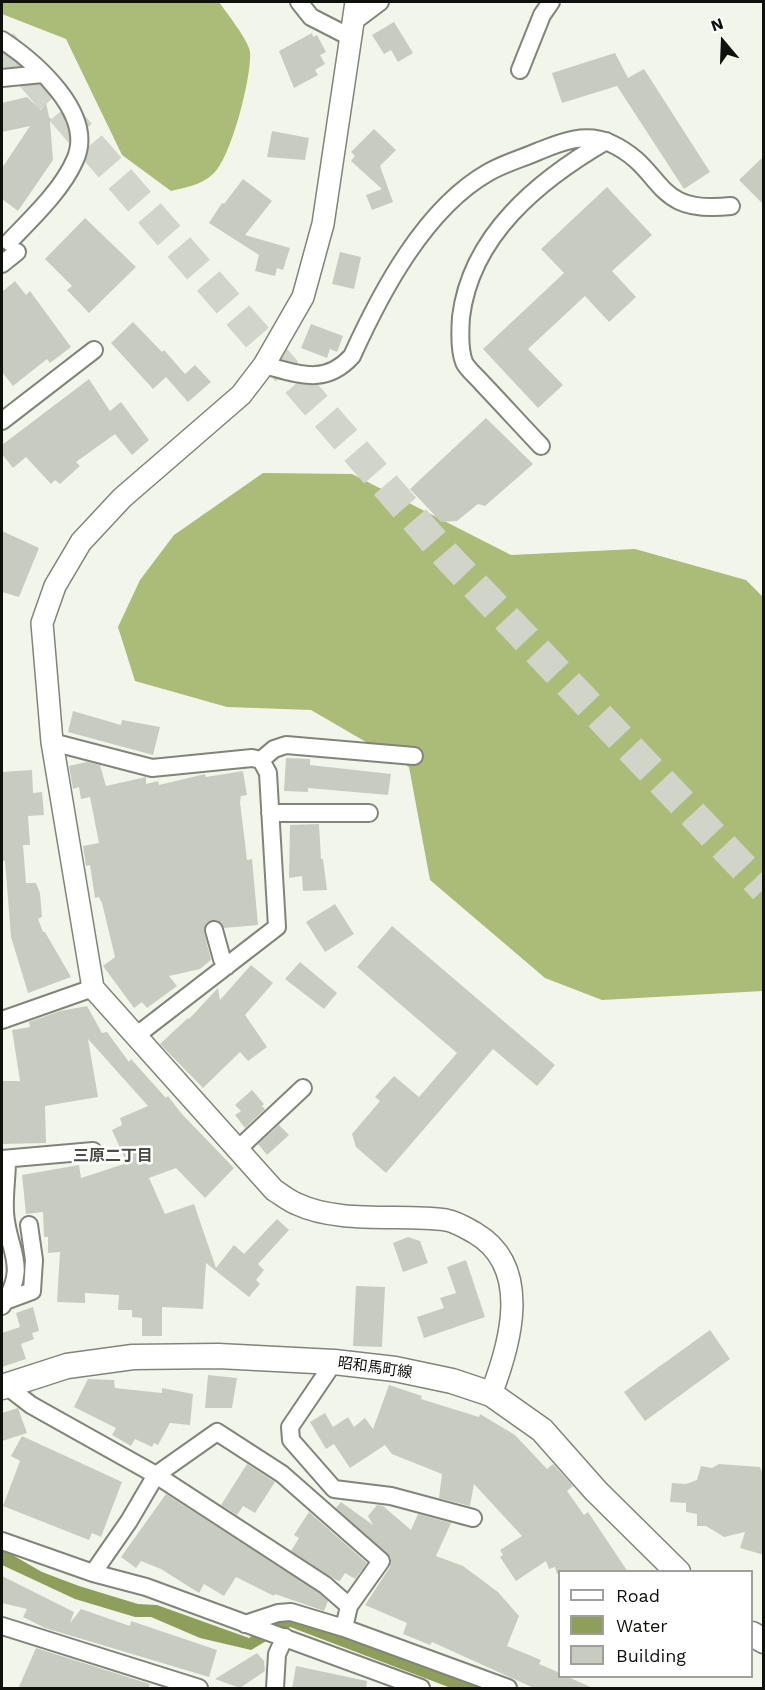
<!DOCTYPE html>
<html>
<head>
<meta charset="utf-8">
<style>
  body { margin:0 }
  #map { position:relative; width:765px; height:1690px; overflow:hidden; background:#f2f6ea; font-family:"Work Sans",sans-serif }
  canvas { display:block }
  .frame { position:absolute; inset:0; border:3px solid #0e100c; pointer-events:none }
  .legend { position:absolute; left:558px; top:1570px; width:195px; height:108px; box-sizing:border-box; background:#fff; border:2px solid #9f9f9e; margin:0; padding:8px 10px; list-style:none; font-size:18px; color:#0e100c }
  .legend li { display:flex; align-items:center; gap:12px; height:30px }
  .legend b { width:30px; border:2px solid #9f9f9e }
  .north { position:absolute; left:693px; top:12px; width:60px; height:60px; -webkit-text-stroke:4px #fff; paint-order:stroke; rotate:341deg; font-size:16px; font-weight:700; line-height:24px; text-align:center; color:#0e100c }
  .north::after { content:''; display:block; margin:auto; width:21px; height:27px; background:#0e100c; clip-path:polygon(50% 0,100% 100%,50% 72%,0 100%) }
</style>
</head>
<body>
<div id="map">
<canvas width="765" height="1690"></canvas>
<div class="frame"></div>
<ul class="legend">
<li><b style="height:8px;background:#fff"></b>Road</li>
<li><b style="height:16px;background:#8e9f5b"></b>Water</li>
<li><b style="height:16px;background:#c8ccc0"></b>Building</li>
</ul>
<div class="north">N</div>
</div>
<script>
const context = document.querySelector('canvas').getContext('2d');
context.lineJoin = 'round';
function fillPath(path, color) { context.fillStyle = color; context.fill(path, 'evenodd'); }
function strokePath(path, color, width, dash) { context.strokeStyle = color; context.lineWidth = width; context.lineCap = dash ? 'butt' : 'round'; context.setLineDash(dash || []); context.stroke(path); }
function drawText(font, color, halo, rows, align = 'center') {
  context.font = font + ' "Work Sans","Noto Sans JP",sans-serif'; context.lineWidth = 5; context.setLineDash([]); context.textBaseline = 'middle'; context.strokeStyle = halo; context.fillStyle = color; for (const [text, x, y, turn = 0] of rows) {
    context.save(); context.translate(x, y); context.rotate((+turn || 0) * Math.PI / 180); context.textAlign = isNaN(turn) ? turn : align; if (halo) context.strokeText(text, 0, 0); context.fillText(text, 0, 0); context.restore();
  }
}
fillPath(new Path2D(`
  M2,2H219C226,12 249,41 250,52C252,76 231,159 213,174C201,185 187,187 171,191L122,155L66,39L2,14Z
  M263,473L352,474L511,555L635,549L746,580L764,598L763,991L602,1000L545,978L430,880L409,767L311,710L227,707L135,681L118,627L140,580L174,535Z`), '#aabc77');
fillPath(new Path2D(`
  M2,1549L42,1572L79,1586L138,1604L157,1605L249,1638L271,1622L296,1615L487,1688H451L290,1627L251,1650L200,1638L151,1617H135L75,1599L2,1565Z`), '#8e9f5b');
fillPath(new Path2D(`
  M394,22L413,53L398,62L391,50L384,54L372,35Z
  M312,33L313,37L317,35L326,52L320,55L325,64L315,70L318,75L294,88L279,51Z
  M615,53L628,78L644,69L710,172L684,189L617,86L562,103L552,73Z
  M27,97L41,110L46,102L49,117L54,121L50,122L53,160L18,211L2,199V168L30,126L2,132V103Z
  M374,129L396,150L380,166L393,202L372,210L366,195L382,189L351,161L355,156L351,152Z
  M272,131L309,138L305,160L267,157Z
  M764,156V205L739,180Z
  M243,179L272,201L245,235L290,248L283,270L277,268L275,276L255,271L259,255L209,223L222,203L224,204Z
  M607,187L652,235L612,271L636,297L609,322L585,296L528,349L563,385L538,408L483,349L564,273L541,249Z
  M85,218L136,267L89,313L67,290L72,286L45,259Z
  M340,252L361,257L354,289L332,284Z
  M15,281L26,295L30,291L71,347L50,363L47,359L13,386L2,372V292Z
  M133,322L162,352L164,350L185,374L195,365L211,382L188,402L166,377L153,389L111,343Z
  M311,324L343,336L337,352L330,349L327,358L301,348Z
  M89,379L110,411L121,402L149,440L132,455L115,434L76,462L80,466L60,484L55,480L51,484L26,457L13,468L2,454V445Z
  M486,418L533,464L485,506L478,504L457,521L441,522L410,489Z
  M2,531L39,548L19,597L2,592Z
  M73,711L121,725L122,720L160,727L153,755L68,732Z
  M286,758L310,759V765L391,774L388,795L308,788V792L284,791Z
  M87,762L100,765L106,786L146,777V784L158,781L159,785L205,774L206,777L243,771L247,795L241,796L240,802L247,860L252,859L258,925L224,928L217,920L207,922L204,932L211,960L200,969L169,976L177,986L147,1008L142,1002L134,1008L103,966L115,957L102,903L99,897L95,898L90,865L86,866L83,846L99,843L90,797L81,799L79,787L73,789L69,766Z
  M32,770L33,793L42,792L44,815L28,816L30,845H23L26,883H36L40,893L42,917L38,919L43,932H45L71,977L28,993L11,937L5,861H2V772Z
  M319,824L321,859H323L327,890L303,891L302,876L289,878L290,825Z
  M335,904L354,934L325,952L306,922Z
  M392,926L555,1065L537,1086L493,1049L386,1173L356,1147L352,1134L380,1101L375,1097L394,1076L419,1097L457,1053L357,967Z
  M300,962L337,993L324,1009L285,979Z
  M251,965L273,983L245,1015L267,1047L248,1061L240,1052L203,1088L160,1044L188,1018L189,1019L218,988L220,1000Z
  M87,1006L102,1033L107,1032L129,1062L131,1059L166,1098L168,1096L181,1113L234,1168L205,1198L176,1168L149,1178L165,1214L194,1204L216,1268L234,1245L244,1254L277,1219L289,1230L258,1264L264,1270L256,1280L260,1284L249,1297L206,1263L203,1309L162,1307V1336H142V1318L132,1317V1310H118L119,1295L85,1293V1303L57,1302L60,1252L48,1253V1237H44L43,1212L26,1214L22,1175L79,1165L81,1178L127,1163L112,1130L122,1125L120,1118L148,1106L88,1039L98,1097L45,1106L46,1143L2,1144V1081H20L12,1030L30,1027L29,1022L60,1011Z
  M252,1090L264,1104L262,1106L265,1109L245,1128L235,1115L241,1111L235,1105Z
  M279,1125L289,1135L267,1155L258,1144Z
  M408,1237L420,1241L428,1263L403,1272L393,1243Z
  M466,1260L485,1317L424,1338L417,1317L444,1308L440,1298L456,1293L447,1267Z
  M356,1286L385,1287L382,1347L353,1346Z
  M33,1307L39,1331L32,1333L34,1339L21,1344L26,1359L2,1367V1333L20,1327L16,1313Z
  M710,1330L730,1359L645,1421L624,1392Z
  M208,1375L237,1378L232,1408H205Z
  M88,1379L114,1380L115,1388L162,1393V1388L193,1394L190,1425L170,1423L158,1445L154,1443L152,1447L135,1439L131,1446L112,1435L116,1428L74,1407Z
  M389,1385L422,1396L421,1399L479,1417L480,1414L515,1435L547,1469L553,1464L573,1486L567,1491L584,1515L588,1512L628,1572H560L557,1574L555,1567L549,1569L546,1561L516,1581L500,1557L503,1555L500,1550L522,1536L474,1484L470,1506L439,1498L442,1474L392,1454L385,1445L350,1468L334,1444L326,1449L310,1422L325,1413L333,1427L348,1417L354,1427L365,1418L373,1429Z
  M18,1408L27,1433L2,1441V1413Z
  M22,1436L122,1482L101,1537L92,1533L89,1540L3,1506L20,1461L11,1456Z
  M247,1464L275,1482L255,1513L243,1506L237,1515L221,1505Z
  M719,1464L760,1467L764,1476V1555L740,1548L745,1532L724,1537L706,1526H697V1514L686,1512V1503L670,1502L672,1483L686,1484L697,1480L701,1466L712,1468Z
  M166,1494L319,1593L328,1601L324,1611L275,1594L274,1596L236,1577L224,1596L204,1584L199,1593L161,1569L141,1561L136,1568L121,1557Z
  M341,1502L373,1525L368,1516L377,1505L383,1506L411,1530L418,1514L451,1523L436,1556L463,1566L498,1592L519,1616L507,1646L541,1660L539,1664L560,1673V1677H568L595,1689H536L432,1642L430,1645L403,1634L407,1623L365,1605L390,1567L391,1558L336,1508Z
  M309,1512L367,1563L355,1579L345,1573L340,1581L336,1580L291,1551L299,1538L294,1535Z
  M2,1576L74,1612L70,1623L81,1609L130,1626L131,1621L217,1650L209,1677L45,1628L23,1617L27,1609L2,1603Z
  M36,1648L150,1684L148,1689H18Z
  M257,1653L264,1661L265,1671L240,1688L215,1679Z
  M296,1666L367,1681L366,1689H292Z`), '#c8ccc0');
strokePath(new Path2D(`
  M2,43L445,554L764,889`), '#d0d4c9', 30, [30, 15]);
const minor = new Path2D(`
  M299,2L311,17L350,37
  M352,23L380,2
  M2,40C35,62 96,114 75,160C62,190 32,218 9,242
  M520,70L542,15L551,2
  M2,78L43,74
  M2,264L17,252
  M264,365C298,374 325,386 352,356C381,292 425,208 489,172C505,163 523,158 539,151C561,142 586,132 610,143C667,169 650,215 731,206
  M2,421L94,350
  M541,446C521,425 502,404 482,383C477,377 467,369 464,362C459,349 460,331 461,317C471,235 539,180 606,141
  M52,742L152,768L252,758L261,760L268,773L277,927L137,1035
  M261,760L274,749L286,745L414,756
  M270,813H369
  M214,930L222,959L227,966
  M2,1020L93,988
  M238,1149L303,1088
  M2,1159L93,1151
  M5,1301L32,1291L34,1260L29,1225
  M2,1306C30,1266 7,1250 5,1212C4,1194 7,1177 7,1160
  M334,1362L290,1427L291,1440L334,1489L391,1496L473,1518
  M5,1385L31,1405L156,1475L325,1585L349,1606L344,1628
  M2,1541L93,1573L146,1587L421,1688
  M93,1573L129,1521L156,1475L217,1432L282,1474L381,1561L349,1606
  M245,1624L278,1613L291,1612L344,1628L508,1688
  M2,1626L199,1688
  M275,1688L277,1654L285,1637`);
const tertiary = new Path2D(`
  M356,2L323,224L303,297L264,365L241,395L122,498L81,542L55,586L42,623L52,742L93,988L274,1190C282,1195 289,1201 297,1204C339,1224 401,1214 446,1220C457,1222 466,1228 475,1233C533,1267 510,1345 491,1394`);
const secondary = new Path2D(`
  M2,1387L67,1366L133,1357L218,1356L334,1362L395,1369L452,1381L491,1394L542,1430L596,1491L678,1572
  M752,1634L764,1641`);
strokePath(minor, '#818479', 20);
strokePath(tertiary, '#818479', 24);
strokePath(secondary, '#818479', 27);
strokePath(minor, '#fff', 16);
strokePath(tertiary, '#fff', 21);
strokePath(secondary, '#fff', 24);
drawText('15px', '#0e100c', '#fff', [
  ["昭和馬町線",375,1368,8]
]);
drawText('bold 16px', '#4a4d43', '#fff', [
  ["三原二丁目",113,1156]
]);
</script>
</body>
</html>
